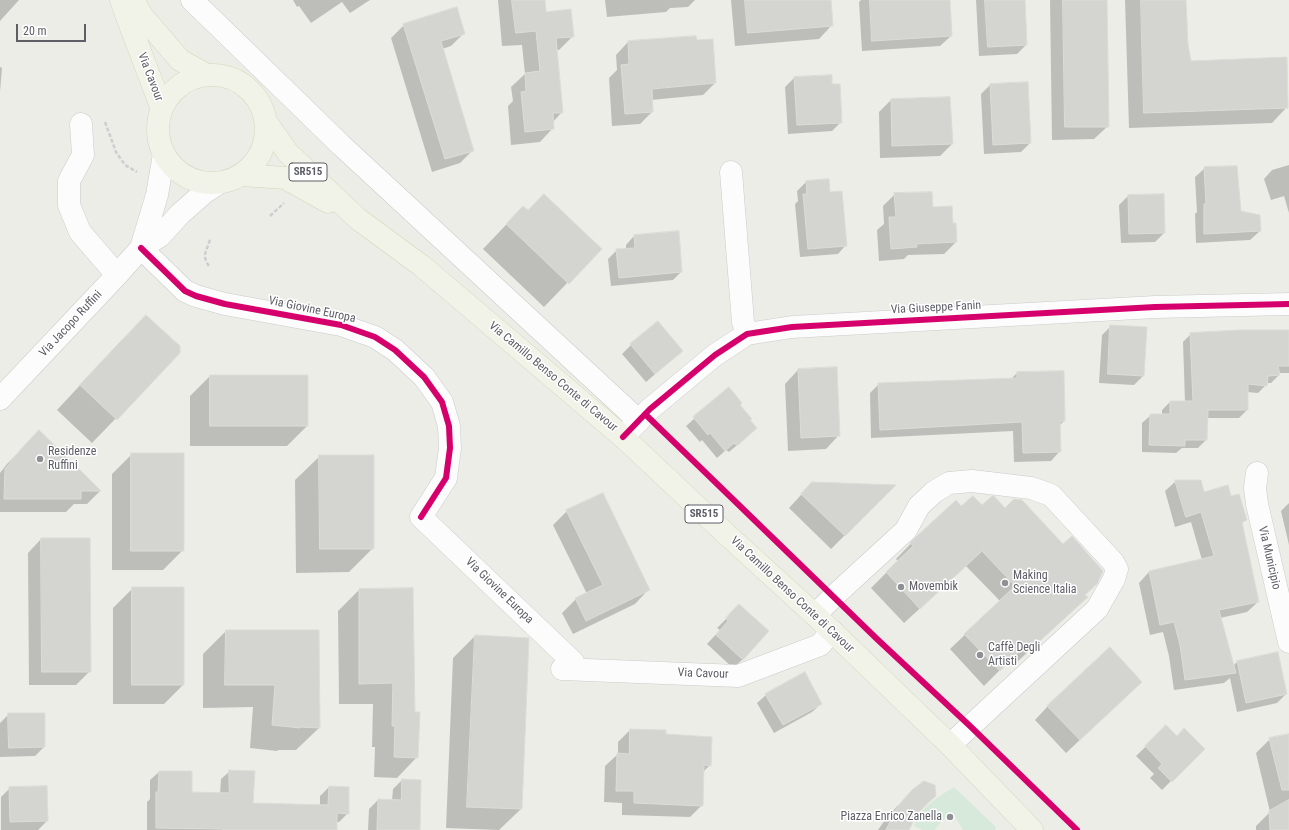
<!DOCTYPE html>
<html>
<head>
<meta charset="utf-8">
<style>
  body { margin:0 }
  #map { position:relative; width:1289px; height:830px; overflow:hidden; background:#edede8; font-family:"Roboto Condensed",sans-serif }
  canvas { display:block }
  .scale { position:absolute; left:16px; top:24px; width:70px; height:18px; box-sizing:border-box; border:2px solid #5d5e66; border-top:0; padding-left:5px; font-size:12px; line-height:14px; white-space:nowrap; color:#5d5e66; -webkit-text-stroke:3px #fff; paint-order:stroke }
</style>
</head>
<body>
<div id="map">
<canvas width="1289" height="830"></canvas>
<div class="scale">20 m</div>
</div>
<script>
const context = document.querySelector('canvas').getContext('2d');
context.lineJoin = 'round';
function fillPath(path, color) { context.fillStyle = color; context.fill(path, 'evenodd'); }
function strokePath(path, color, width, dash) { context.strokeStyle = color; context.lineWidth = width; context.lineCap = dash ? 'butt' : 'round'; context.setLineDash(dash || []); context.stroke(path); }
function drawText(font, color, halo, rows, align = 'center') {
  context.font = font + ' "Roboto Condensed",sans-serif'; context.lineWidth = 3; context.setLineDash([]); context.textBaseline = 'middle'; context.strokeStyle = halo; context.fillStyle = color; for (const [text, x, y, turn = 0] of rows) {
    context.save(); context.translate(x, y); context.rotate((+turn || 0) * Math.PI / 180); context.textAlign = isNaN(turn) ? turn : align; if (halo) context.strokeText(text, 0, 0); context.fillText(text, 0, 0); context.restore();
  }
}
fillPath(new Path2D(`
  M954,787L996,827L995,830H963L952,812L941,822L935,830H923L914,826C920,807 938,797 954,787Z`), '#d6e9da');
fillPath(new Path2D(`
  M0,0H19L0,21Z
  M293,0H370L350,13L342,2L311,23L299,6L297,7Z
  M498,0H544L545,13L573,36L559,50H556L562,112L553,122V128L540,142L511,145L508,106L513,101L511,87L525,74L522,45L502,46Z
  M605,0H695L688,7L670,8L666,12L607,17Z
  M731,0H830L832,25L819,39L735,46Z
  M861,0H949L951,36L940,46L862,51L859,2Z
  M976,0H1024L1026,45L1017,54L979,56Z
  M1050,0H1106L1108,126L1094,139L1052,140Z
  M1125,0H1185L1187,45L1191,62L1287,107L1272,123L1129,128Z
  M404,25L464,33L451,46L442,49L473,150L460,163L432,172L391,38Z
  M628,42L715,83L703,95L651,100L652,112L640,124L612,126L609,78L617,70L616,55Z
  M0,67L2,68L0,92Z
  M794,78L831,85L841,122L832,131L788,134L785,87Z
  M1027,83L1030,143L1021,152L984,154L981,94L990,85Z
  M891,100L952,144L940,156L880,158L879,112Z
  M1289,165V213L1284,196L1271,200L1264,179L1272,170Z
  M1205,168L1241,212L1260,231L1250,240L1196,243L1195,214L1197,212L1195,177Z
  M828,180L829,193L846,245L838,254L800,257L795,204L798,201L797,191L806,182Z
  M895,194L932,208L952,224L956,242L944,254L908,255L904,259L879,261L877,230L884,224L883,206Z
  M1128,196L1164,233L1155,242L1121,243L1119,205Z
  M523,207L600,249L544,307L483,249Z
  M678,232L681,272L673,280L611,286L608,259L617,250L626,249V245L634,236Z
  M1111,326L1146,328L1143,376L1134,385L1099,383L1102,335Z
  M1289,331V373H1279V375L1271,383H1266V385L1258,393L1247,392V410L1239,418H1207L1206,440L1198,448H1182L1176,453L1142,452V423L1151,415H1162V410L1170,402H1185L1183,342L1191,334Z
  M122,340L179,353L92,443L57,410Z
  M631,345L682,351L646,382L622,354Z
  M798,370L839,435L826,449L788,451L785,384Z
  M1017,373L1064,421L1059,426L1060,451L1051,461L1014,462L1013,431L871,438L870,393L879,384L1011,379Z
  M210,376L307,426L287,446H190V396Z
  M729,388L749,421L748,436L729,452L726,450L717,458L702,440L700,442L686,426Z
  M39,432L100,491L87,504H74L66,512H0V473L7,464Z
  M132,454L183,550L163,570H112V474Z
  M320,456L373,548L349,572L296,573L295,480Z
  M1176,481L1203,493L1230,498L1246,520L1241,524L1258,602L1247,612L1220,618L1233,666L1237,662L1286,694L1277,703L1237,712L1230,678L1224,683L1174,690L1169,656L1163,632L1150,635L1139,583L1149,572L1202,560L1191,522L1175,527L1165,491Z
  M812,483L845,535L831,549L789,508Z
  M1289,503V545L1281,511Z
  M982,507L1005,509L1063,545L1084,595L1086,597L1014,665L1010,660L984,686L950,649L1000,601L966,566L904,623L871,588L898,561L896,559L918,536L961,508Z
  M567,511L648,590L635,604L573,634L562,613L576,599L587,594L553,525Z
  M41,539L90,671L76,685H29L28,553Z
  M133,588L183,685L164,704H113V608Z
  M359,590L414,713L417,757L397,778L374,777L375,747H372L373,704H339L338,611Z
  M730,615L743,659L733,668L707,644L720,630L717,628Z
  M226,631H318L319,728L296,750H278L277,751L250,748L253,707L203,708V654Z
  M475,636L521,809L499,830L446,828L453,658Z
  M766,695L821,704L812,712L774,733L757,703Z
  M1127,696L1066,753L1035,720L1048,706Z
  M9,714L44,747L35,756L0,757V723Z
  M1166,727L1177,737L1203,749L1162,790L1150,778L1154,774L1136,756Z
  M630,730L665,735L710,765L703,772L702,805L690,817L622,815V803L604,802L605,766L618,754V742Z
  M1289,735V830H1256V826L1270,812L1256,753L1270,739Z
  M230,771L252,804L320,806V796L329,787L348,813L339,822H336V830H147V802L150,799V780L159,772L191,793L220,794L221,779Z
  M402,780L420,781L419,830H368L369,809L378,800L392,801L393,789Z
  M10,788L47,821L38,830H1V797Z
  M913,790L935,796L918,813L908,830H878L887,817Z`), '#0003');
const building = new Path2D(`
  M512,0H545L546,12L571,9L574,37L556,38L563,113H553L554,129L525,132L521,92L526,91L525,73L540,71L536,31L516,33Z
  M745,0H831L833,26L748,33Z
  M870,0H950L952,36L872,41Z
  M985,0H1025L1027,45L988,47Z
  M1063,0H1107L1109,127H1065Z
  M1141,0H1186L1188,45L1191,61L1287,57L1288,108L1144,113Z
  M457,7L465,34L441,41L474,151L445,159L403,24Z
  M696,36L697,40L713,39L716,83L652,89L653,112L625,114L621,65L629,64L628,41Z
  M832,75V84H840L842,123L797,125L794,77Z
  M1028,82L1031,143L993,145L990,84Z
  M950,97L953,144L892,146L891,99Z
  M1237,166L1241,211L1260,215L1261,231L1204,234V204H1206L1204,167Z
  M829,179L830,192L842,191L847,246L808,249L803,194H807L806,181Z
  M932,192L933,207L952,206L953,223H956L957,242L916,244L917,247L891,249L889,217H896L894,193Z
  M544,194L602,249L569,284L506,224L523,206L528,210Z
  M1164,194L1165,233L1129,234L1128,195Z
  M679,231L682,272L619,278L616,249L635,248L634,235Z
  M146,315L180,346V353L117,420L80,385Z
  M658,321L683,351L655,374L630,344Z
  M1110,325L1147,327L1144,376L1108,374Z
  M1240,330H1289V366H1278L1280,375L1268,376L1267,386L1248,384V410H1208L1207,440H1185V446L1149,445L1150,414H1170V401H1193L1190,333Z
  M837,367L840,436L801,438L798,369Z
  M1064,371L1065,421H1060L1061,452L1023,453L1022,422L880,430L878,383L1017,378V372Z
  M210,375H308V426H210Z
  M729,387L742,403L740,405L752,419L750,420L757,428L737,446L734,443L725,451L710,433L708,435L693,417Z
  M39,430L81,471L101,491H81V499H4L5,469L21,449Z
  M131,453H184V551H131Z
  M319,455H374V549H320Z
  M1175,480H1201L1204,492L1228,485L1231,496L1239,494L1247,520L1242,522L1259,602L1219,610L1236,673L1185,680L1180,645L1174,622L1160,625L1149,571L1214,556L1201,512L1186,517Z
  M812,482L896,485L845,536L801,494Z
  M603,493L650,590L586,621L575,598L603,585L566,510Z
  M973,496L982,505L992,496H994L1005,508L1014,499L1022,500L1063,544L1072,536L1103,571L1097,584L1085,595L1088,597L1030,650L1026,645L1000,671L964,634L1015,586L982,551L920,609L886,572L913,546L910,543L917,536L956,500L961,506Z
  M41,538H90L91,672H42Z
  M132,587H184V685H132Z
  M413,588L415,712H420L418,758L394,757L395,726H392L393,683L359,684V589Z
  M739,604L769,631L743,660L716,635L728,621L726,618Z
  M226,630H319L320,728L300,727V728L272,725L275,685H225Z
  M475,635L529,638L522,809L467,807Z
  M1110,647L1142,682L1080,740L1047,706Z
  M1278,652L1287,694L1246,703L1237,661Z
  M805,672L822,704L783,725L765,694Z
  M8,713H45V747L9,748Z
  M1166,725L1177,736L1184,728L1205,749L1172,782L1158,768L1162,764L1145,746Z
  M630,729L666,730V734L712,737L711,766L704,765L703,806L634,803V791H616L617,753L629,754Z
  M1289,734V790H1282L1269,738Z
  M229,770L255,771L253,803L328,805L329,786L349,787V814L337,813V830H223V829L156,828V792H158L159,771H192V792L229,793Z
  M402,779L421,780L420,830H377L378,799L401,800Z
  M924,781L935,785L936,796L923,807L915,818L909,830H886L895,811L903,800L912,790Z
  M47,786L48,821L10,822L9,787Z
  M1289,800V830H1270L1269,811Z`);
fillPath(building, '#d4d4d1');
strokePath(building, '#dcdcd7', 1);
const minor = new Path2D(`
  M192,0L341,145L639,421
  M81,124L83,155L69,181V205L80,232L117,275
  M731,172L743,322L747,334
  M141,248L185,291L196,296L225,304L341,325L375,337L395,350L424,377L442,402L449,426L450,448L446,478L421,517L573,662
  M141,248L157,195L164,154
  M0,399L117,275L141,248L160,236L180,214L205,192L219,183
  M623,437L650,409L715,355L747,334L792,327L1155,307L1289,304
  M1257,473L1255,488L1257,504L1289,642
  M815,615L834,596L906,530L919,506L934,492L949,483L972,481L1031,488L1051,495L1113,562L1117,569L1114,579L1097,609L950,745
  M562,669L738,676L820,645L832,631`);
const major = new Path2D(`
  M121,0L127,17L162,109
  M133,0L143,17L180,60L207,75
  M158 129a54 54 0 1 1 108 0a54 54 0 1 1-108 0Z
  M265,120L288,153L358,219L422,266L623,437L725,533L815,615L950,745L1032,830
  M242,175L285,178L328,202`);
strokePath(minor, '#cacaca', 23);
strokePath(major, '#d3d5b6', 23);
strokePath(new Path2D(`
  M105,122L116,152L125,165L137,172
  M270,216L284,203
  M209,266C201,255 207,251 210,239`), '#cbcfcf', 2.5, [4, 2]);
strokePath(minor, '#fcfcfc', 22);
strokePath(major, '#f1f3e9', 22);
strokePath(new Path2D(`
  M141,248L185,291L196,296L225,304L341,325L375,337L395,350L424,377L442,402L449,426L450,448L446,478L421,517
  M645,414L877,639L970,726L1077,830
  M623,437L650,409L715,355L747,334L792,327L1155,307L1289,304`), '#d6006c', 6);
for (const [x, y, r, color] of [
  [40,459,4,"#8f9094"],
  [1005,583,4,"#8f9094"],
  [901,587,4,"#8f9094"],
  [980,655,4,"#8f9094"],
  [950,817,4,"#8f9094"]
]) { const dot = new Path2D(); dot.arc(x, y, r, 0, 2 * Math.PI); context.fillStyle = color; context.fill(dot); strokePath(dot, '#fff', 1.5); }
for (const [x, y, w] of [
  [308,172,38],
  [704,514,38]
]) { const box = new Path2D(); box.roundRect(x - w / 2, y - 9, w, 18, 3); context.fillStyle = '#fff'; context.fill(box); strokePath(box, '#5d5e66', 1); }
drawText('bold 11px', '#5d5e66', null, [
  ["SR515",308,172],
  ["SR515",704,514]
]);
drawText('12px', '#5d5e66', '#fff', [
  ["Via Cavour",150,77,69],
  ["Via Giuseppe Fanin",936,308,-3],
  ["Via Giovine Europa",312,310,12],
  ["Via Jacopo Ruffini",71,324,-47],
  ["Via Camillo Benso Conte di Cavour",553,377,40],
  ["Via Municipio",1269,558,77],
  ["Via Giovine Europa",499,591,44],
  ["Via Camillo Benso Conte di Cavour",792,595,43],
  ["Via Cavour",703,674,2]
]);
drawText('12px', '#5d5e66', '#fff', [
  ["Residenze",48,452],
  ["Ruffini",48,466],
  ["Making",1013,576],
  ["Science Italia",1013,590],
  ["Movembik",909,587],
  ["Caffè Degli",988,648],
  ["Artisti",988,662],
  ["Piazza Enrico Zanella",942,817,"right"]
], 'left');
</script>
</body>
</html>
